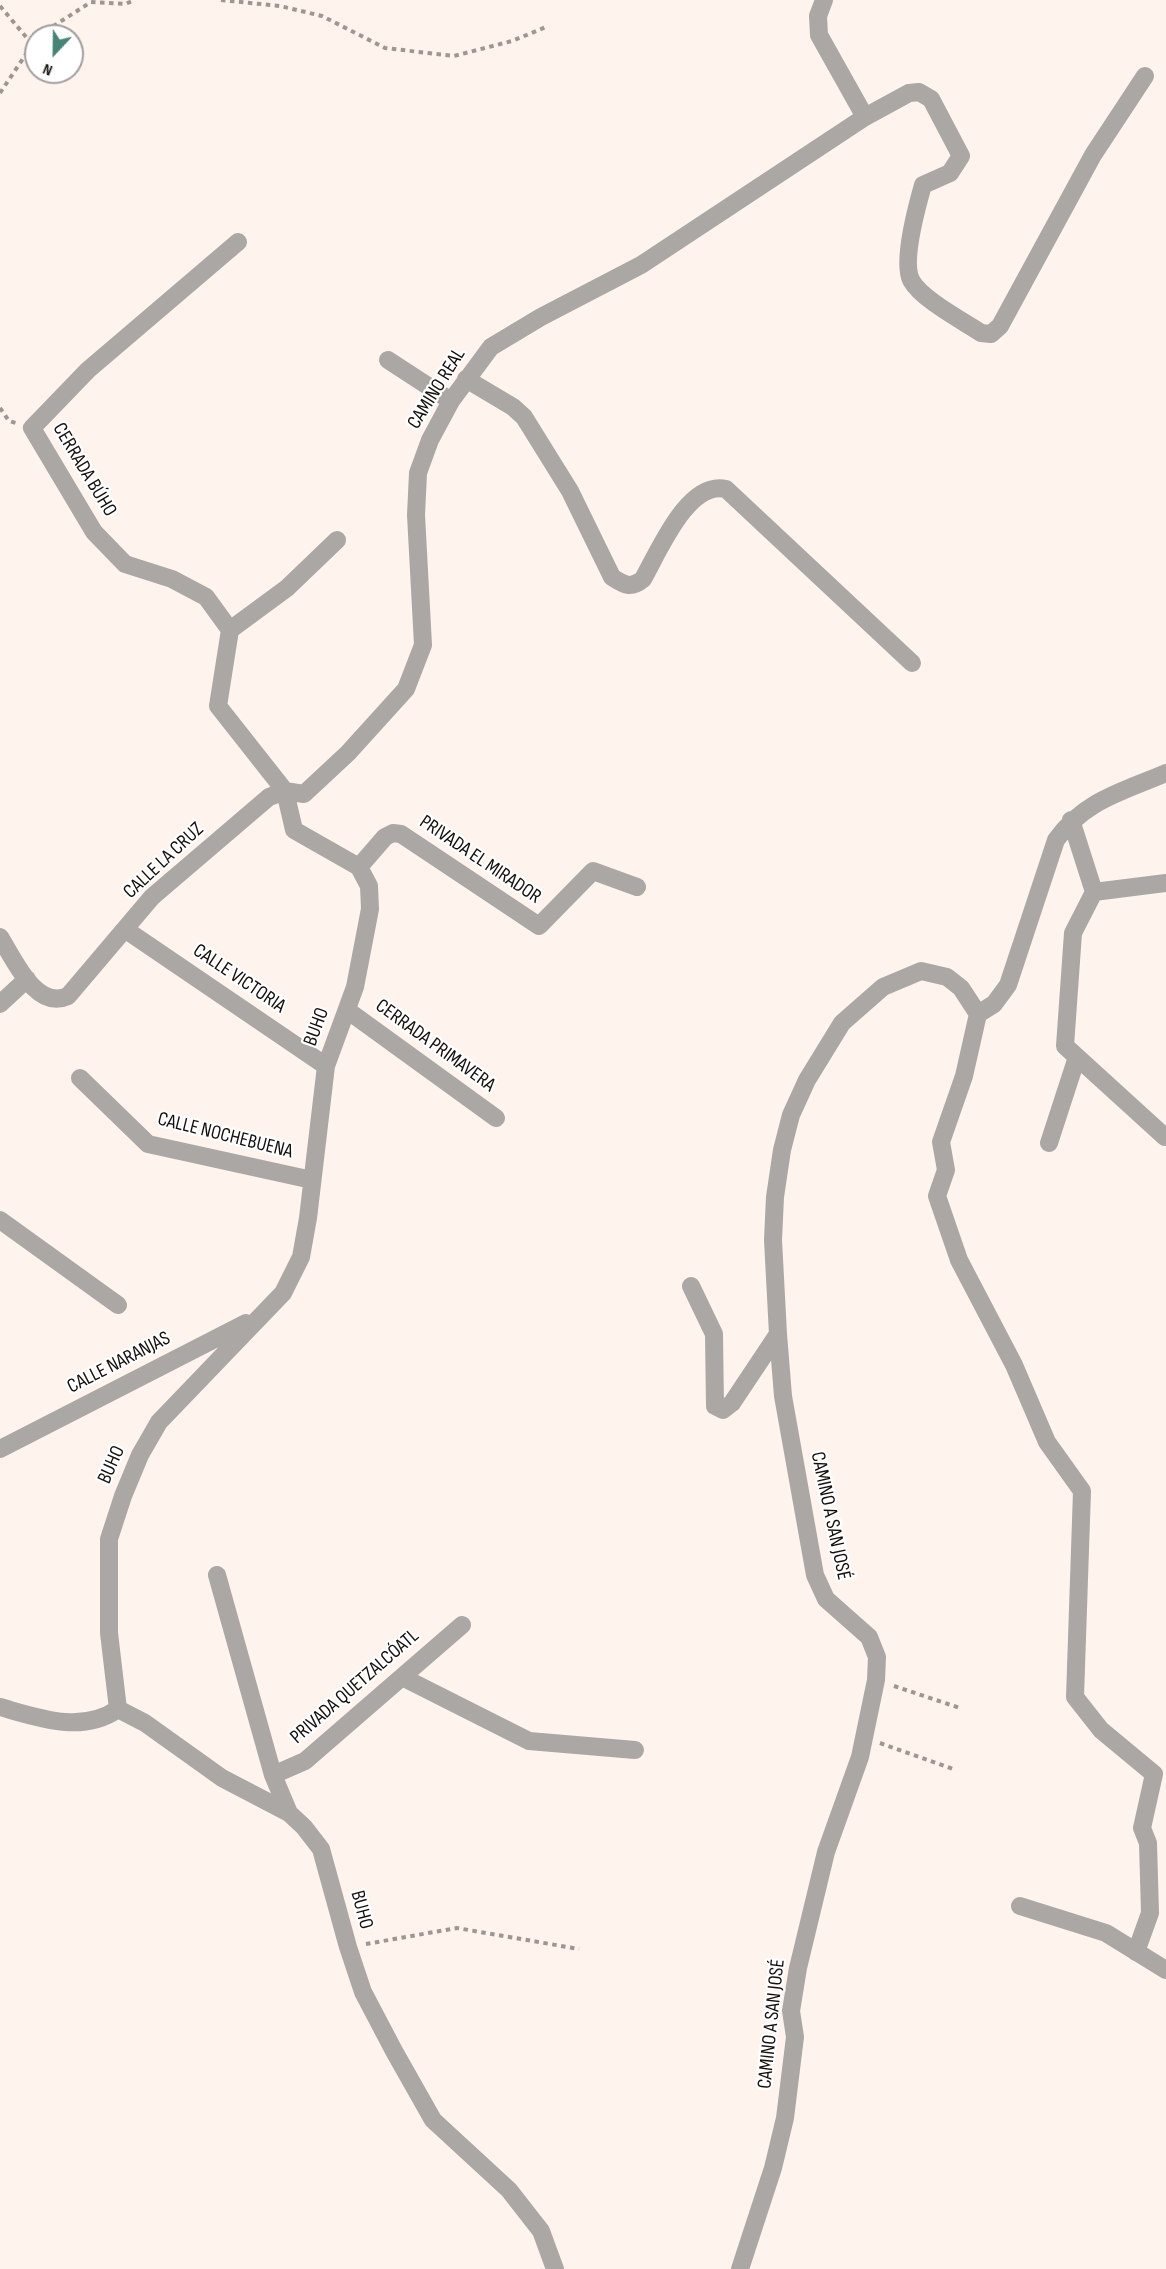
<!DOCTYPE html>
<html>
<head>
<meta charset="utf-8">
<style>
  body { margin:0 }
  #map { position:relative; width:1166px; height:2269px; overflow:hidden; background:#fef3ed; font-family:"Sofia Sans Condensed",sans-serif }
  canvas { display:block }
  .north { position:absolute; left:24px; top:24px; width:60px; height:60px; box-sizing:border-box; background:#fff; border:2px solid #a19f9e; border-radius:50%; rotate:202deg; font-size:16px; font-weight:700; line-height:24px; text-align:center; color:#130f0d }
  .north::after { content:''; display:block; margin:auto; width:21px; height:27px; background:#448575; clip-path:polygon(50% 0,100% 100%,50% 72%,0 100%) }
</style>
</head>
<body>
<div id="map">
<canvas width="1166" height="2269"></canvas>
<div class="north">N</div>
</div>
<script>
const context = document.querySelector('canvas').getContext('2d');
context.lineJoin = 'round';
function strokePath(path, color, width, dash) { context.strokeStyle = color; context.lineWidth = width; context.lineCap = dash ? 'butt' : 'round'; context.setLineDash(dash || []); context.stroke(path); }
function drawText(font, color, halo, rows, align = 'center') {
  context.font = font + ' "Sofia Sans Condensed",sans-serif'; context.lineWidth = 4.5; context.setLineDash([]); context.textBaseline = 'middle'; context.strokeStyle = halo; context.fillStyle = color; for (const [text, x, y, turn = 0] of rows) {
    context.save(); context.translate(x, y); context.rotate((+turn || 0) * Math.PI / 180); context.textAlign = isNaN(turn) ? turn : align; if (halo) context.strokeText(text, 0, 0); context.fillText(text, 0, 0); context.restore();
  }
}
strokePath(new Path2D(`
  M221,0L280,6L322,16L385,48L454,56L512,41L546,27
  M0,6L32,44
  M38,36L91,2L125,4L135,0
  M0,93L36,39
  M0,408L9,421L16,423
  M894,1686L960,1708
  M880,1743L953,1769
  M366,1944L457,1928L579,1949`), '#9e9691', 4, [4.5, 4.5]);
strokePath(new Path2D(`
  M824,0L818,16L819,35L865,117
  M388,360L451,401
  M466,379L513,407L524,417L570,491L612,577C624,585 631,589 643,579C659,551 688,480 726,489L912,663
  M230,630L218,706L285,791L294,830L359,867L369,886L370,909L355,987L326,1066L308,1218L301,1257L283,1293L159,1422L140,1455L123,1496L109,1539V1633L118,1709L145,1723L222,1778L289,1813L304,1827L321,1849L348,1947L363,1992L394,2051L433,2120L509,2190L541,2231L555,2269
  M230,630L206,597L172,579L125,564L94,532L32,428L88,370L238,242
  M230,630L287,588L337,540
  M1071,820L1094,892
  M359,867L385,837L393,833L401,834L539,926L593,871L637,887
  M1094,892L1073,933L1065,1046L1165,1137
  M1094,892L1166,883
  M126,930L326,1066
  M0,937C14,959 36,1011 68,996L152,897L269,797L285,791L304,794L348,753L406,689L423,645L416,515L418,473L430,440L451,401L491,347L541,317L641,265L865,117L909,93L919,92L931,99L961,156L950,173L923,185C917,206 902,261 911,280C921,299 963,321 981,333L991,334L1000,326L1093,155L1145,76
  M0,1004L27,979
  M347,1010L496,1118
  M978,1014L964,1076L941,1142L946,1170L937,1196L959,1260L1014,1365L1047,1442L1082,1491L1075,1697L1101,1730L1154,1774L1142,1828L1148,1843L1150,1913L1136,1952
  M80,1078L148,1144L312,1180
  M1049,1143L1077,1057
  M0,1220L118,1305
  M691,1286L714,1334L715,1406L723,1410L732,1403L778,1334
  M0,1449L246,1323
  M217,1575L273,1775L289,1813
  M402,1677L529,1741L635,1750
  M0,1707C39,1718 82,1734 118,1709
  M273,1775L305,1761L462,1625
  M1020,1906L1106,1933L1166,1970
  M740,2269L773,2168L785,2118L795,2037L791,2011L798,1968L826,1852L860,1757L876,1680L877,1657L869,1637L826,1599L815,1575L783,1396L778,1334L773,1240L775,1197L782,1150L791,1115L807,1080L842,1023L883,987L921,971L947,977L961,988L978,1014L994,1004L1008,985L1056,840C1085,800 1122,792 1166,773`), '#aba7a5', 18);
drawText('20px', '#130f0d', '#fff', [
  ["CAMINO REAL",437,389,-58],
  ["CERRADA BÚHO",84,470,59],
  ["PRIVADA EL MIRADOR",480,860,34],
  ["CALLE LA CRUZ",164,861,-43],
  ["CALLE VICTORIA",239,979,34],
  ["BUHO",317,1027,-70],
  ["CERRADA PRIMAVERA",435,1046,36],
  ["CALLE NOCHEBUENA",225,1136,14],
  ["CALLE NARANJAS",119,1363,-27],
  ["BUHO",112,1465,-66],
  ["CAMINO A SAN JOSÉ",830,1516,78],
  ["PRIVADA QUETZALCÓATL",355,1687,-41],
  ["BUHO",361,1910,75],
  ["CAMINO A SAN JOSÉ",772,2024,-84]
]);
</script>
</body>
</html>
